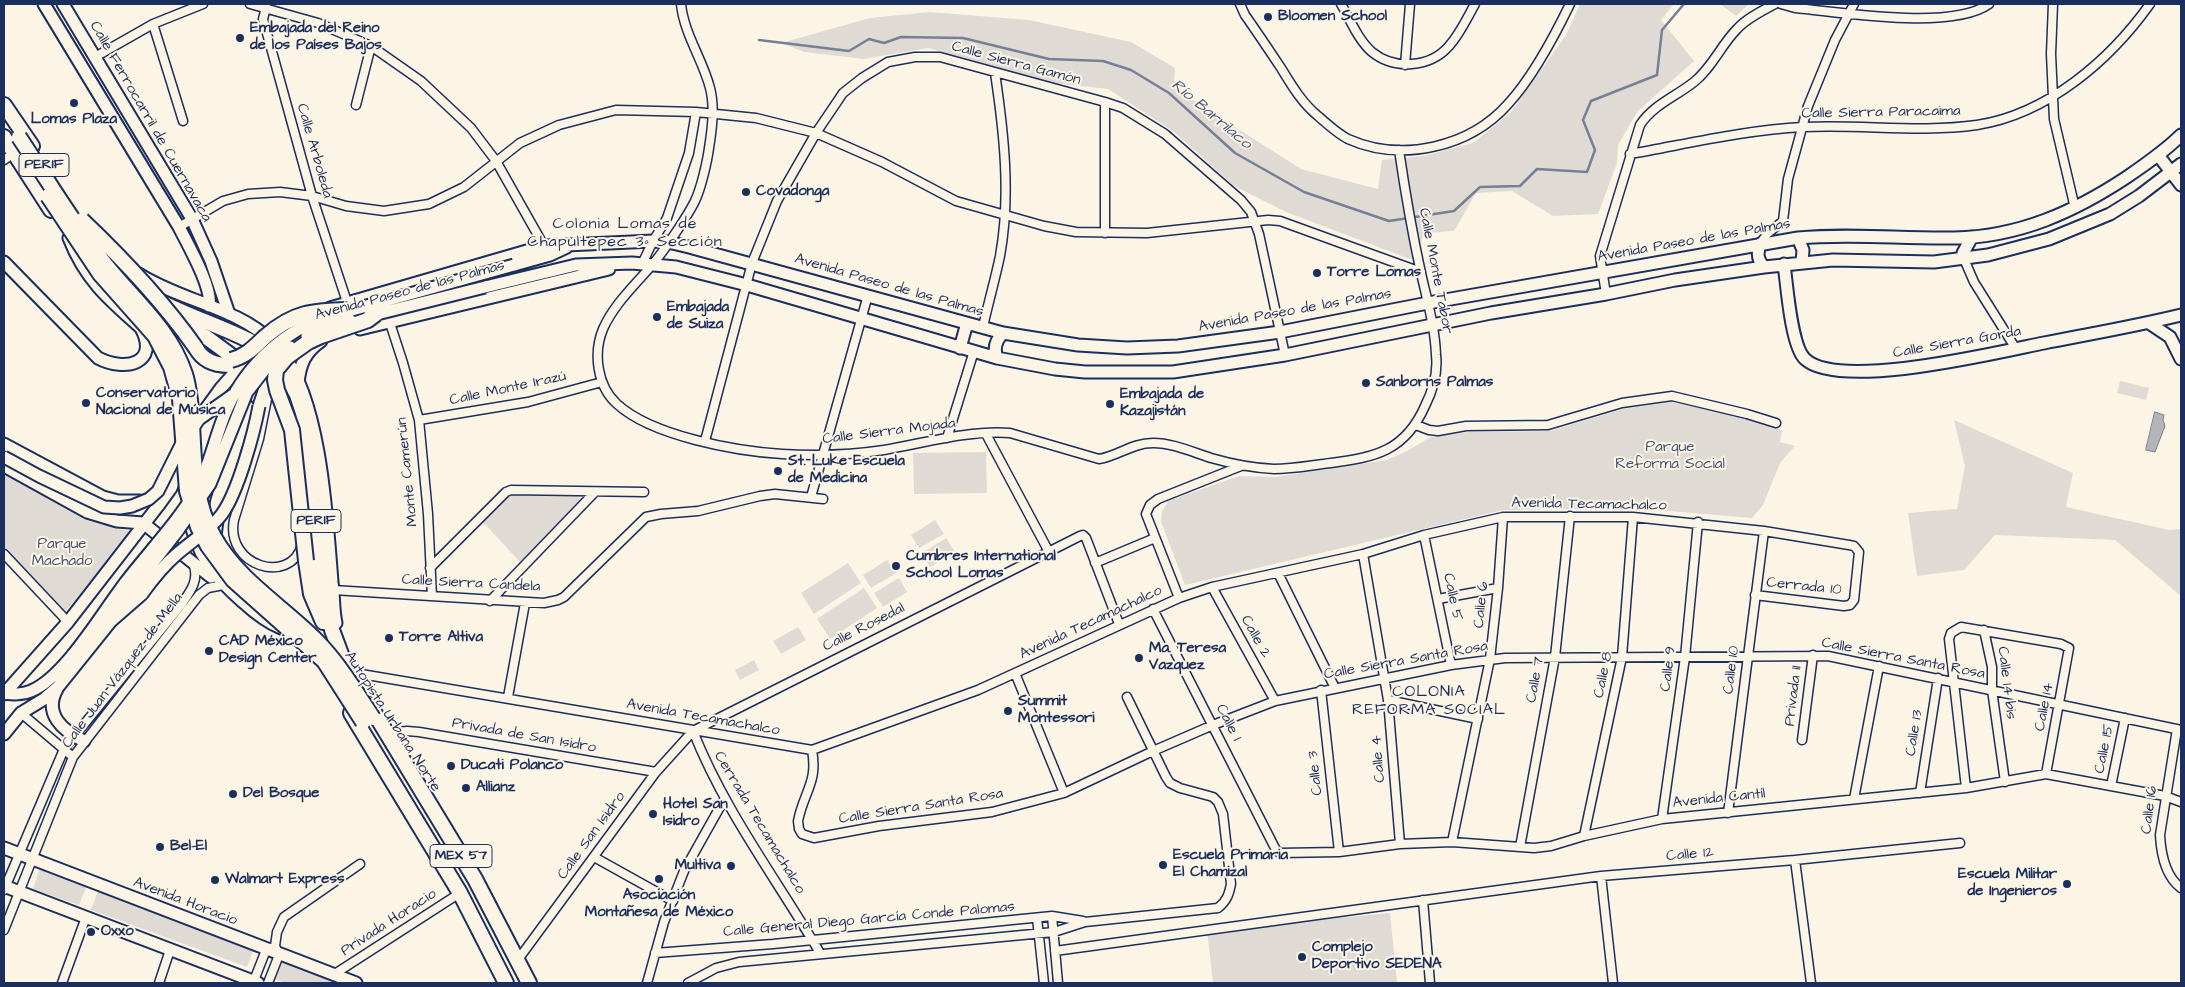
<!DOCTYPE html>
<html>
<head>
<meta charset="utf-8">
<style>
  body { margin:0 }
  #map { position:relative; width:2185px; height:987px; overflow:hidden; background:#fcf5e5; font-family:"Architects Daughter",sans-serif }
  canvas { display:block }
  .frame { position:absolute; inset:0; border:5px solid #1b2f5e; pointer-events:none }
</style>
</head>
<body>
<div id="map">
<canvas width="2185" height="987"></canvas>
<div class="frame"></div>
</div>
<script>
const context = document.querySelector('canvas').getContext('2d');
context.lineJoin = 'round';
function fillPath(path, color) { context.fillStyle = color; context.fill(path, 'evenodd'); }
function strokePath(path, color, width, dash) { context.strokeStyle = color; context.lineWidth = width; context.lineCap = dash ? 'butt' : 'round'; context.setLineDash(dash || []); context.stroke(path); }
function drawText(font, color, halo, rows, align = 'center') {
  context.font = font + ' "Architects Daughter",sans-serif'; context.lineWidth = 4; context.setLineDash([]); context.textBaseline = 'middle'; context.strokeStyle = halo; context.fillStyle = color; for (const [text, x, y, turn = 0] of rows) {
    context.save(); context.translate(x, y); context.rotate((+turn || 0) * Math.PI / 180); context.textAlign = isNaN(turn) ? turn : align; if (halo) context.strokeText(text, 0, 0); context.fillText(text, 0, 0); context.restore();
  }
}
fillPath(new Path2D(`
  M1580,4H1674L1661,20L1694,61L1637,112L1618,145L1617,163L1598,214L1553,216L1512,191L1476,193L1454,231L1424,233L1415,261L1286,212L1234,186L1173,131L1108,89L1054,83L928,48L864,59L804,52L781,43L870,18L930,12L1029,20L1131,42L1175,68L1174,88L1301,169L1378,189L1382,160L1423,156L1473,143L1511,112L1566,35Z
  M1720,4H1749L1736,16Z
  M2120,381L2149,388L2146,400L2117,393Z
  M1672,402L1745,418L1782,430L1780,442L1795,446L1780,463L1763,505L1752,518L1633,508L1503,510L1185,585L1161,522L1162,512L1168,501L1239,476L1276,477L1387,460L1407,451L1431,437L1467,432L1550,431L1623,409Z
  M1954,420L2073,473L2066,507L2169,530L2181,529V596L2115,540L1995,535L1964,570L1917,576L1908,513L1957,509L1965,466Z
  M986,452L987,493L914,494L913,453Z
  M4,474L83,519L136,533L63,614L4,552Z
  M510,495H576L581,499L520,562L483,522Z
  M935,520L944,534L919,548L911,535Z
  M946,538L955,552L930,567L922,553Z
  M887,560L896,573L871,588L863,575Z
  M848,563L861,583L814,614L801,593Z
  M899,578L907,592L883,607L874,593Z
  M864,588L877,608L830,639L817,619Z
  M798,627L806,640L781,654L773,641Z
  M754,660L759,670L740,680L735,670Z
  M40,868L87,885L79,905L33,889Z
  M99,888L255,945L247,967L91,910Z
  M1390,913L1397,983H1213L1207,930Z
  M280,958L347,983H285L272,978Z`), '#dfdbd4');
const water = new Path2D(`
  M2155,412L2164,415L2163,420L2165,426L2155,452L2146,450Z`);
fillPath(water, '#b2b4b8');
strokePath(water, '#767f94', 1);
strokePath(new Path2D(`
  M759,40L849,51L869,39L884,43L901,37L963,38L1049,59L1103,61L1131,70L1169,93L1235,153L1304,192L1389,221L1454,211L1480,187L1520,186L1537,169L1587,172L1595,150L1583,120L1591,101L1657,75L1662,30L1684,4`), '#767f94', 2.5);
const street = new Path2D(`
  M250,4L318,23L371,46L421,81L471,128L496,161L544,246
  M681,4C684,34 703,60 710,88C715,107 712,129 709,148C707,163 701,188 695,201C687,217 664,251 652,265C635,285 614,304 603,329C593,353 597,386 617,404C652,436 735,451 782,454C816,456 851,455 884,450C925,443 968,430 1010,433L1099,459C1118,456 1132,443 1153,443C1173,443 1192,452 1211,458C1232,464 1252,468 1274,469C1293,469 1313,465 1331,463C1376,457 1405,451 1425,406C1433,390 1438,372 1436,355C1435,327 1427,300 1421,273C1412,232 1405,191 1399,150
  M1240,4L1245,15C1257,32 1269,50 1281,68C1292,86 1302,103 1318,116C1327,124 1338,134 1348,139C1402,163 1470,147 1508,104C1532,78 1555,35 1570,4
  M1341,4C1350,19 1358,40 1372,52C1394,70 1430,68 1449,46C1460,34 1467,18 1475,4
  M1781,4L1795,8C1841,12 1951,31 1989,4
  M2053,4L2051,54L2054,119L2075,208
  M268,9L265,11L263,19L312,196L347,302
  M153,24L183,121
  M95,57L153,24L203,4
  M1405,65L1410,4
  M1105,102V233
  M356,105L371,46
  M1630,154C1687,144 1745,130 1803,127C1861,124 1920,133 1977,125C2048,114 2110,60 2150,4
  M4,160L14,153
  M179,227L223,201L248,194L280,192L312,196L346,206L384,211L429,204L464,187L520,143L559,125L616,110L696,112L756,118L816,133L882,162L956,201L1044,226L1076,232L1147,233L1268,220L1280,221L1421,272
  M1760,244L1767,234L1783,221L1788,179L1808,106L1835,40L1854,4
  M1964,259L1974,282L2016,349
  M642,264L653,241L667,218L689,153L696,112
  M1606,294L1600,256L1640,125C1653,105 1675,97 1694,82C1712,68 1721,45 1737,29C1747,18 1762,11 1775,4
  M389,320L403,363L419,420L428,514L432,596
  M983,327C988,304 995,280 1000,256C1011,196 1004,133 995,73
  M269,389L259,439L234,520C225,566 290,586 302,545
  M419,420L528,402L602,382
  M1416,425L1429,430L1438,431L1466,426L1548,425L1622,403L1672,396L1747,414L1776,423
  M986,434L1049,552
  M947,438L974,351
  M705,441L752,263L777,201L816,133L843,93L862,78L888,62L915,57H940L1105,102L1123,108L1165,134L1241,200L1251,212L1259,234L1285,355
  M811,497L868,295
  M1424,535L1451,665
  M4,554L68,622
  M1363,554L1388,700L1400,844
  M1095,563L1155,538
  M430,568L506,492L511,490L644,492
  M1278,573L1335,688
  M1212,587L1275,701
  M333,590L544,603L558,600L564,597L646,517L661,514L698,511L760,496L775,494L823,499
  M1179,598L1146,514L1150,505L1158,499L1241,466
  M1438,599L1498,588
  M490,601L595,492
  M1153,609L1276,850L1280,853L1339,852L1400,844L1452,842L1534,848L1551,846L1584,836L1662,819L1966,788L2046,774L2165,796L2181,802
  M1984,630L1992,667V690L2005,782
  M349,672L812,750L978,690L1179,598L1212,587L1363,554L1424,535L1503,517H1633L1764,531L1849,545L1854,546L1859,552L1854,600L1850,605L1844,606L1755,595
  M1015,673L1064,793
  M1321,690L1339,852
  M508,697L525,603
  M1388,700L1478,719
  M21,713L73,757
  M2177,729L2160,835C2161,854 2165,876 2181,888
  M693,731C724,810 777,880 820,953
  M388,733L407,731L419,732L656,772
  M1802,740L1813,655
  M812,750C818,783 804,791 798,821L799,829L802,834L814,838L879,826L992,812L1064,793L1153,751L1213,725L1275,701L1451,665L1505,658L1828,656L2181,730
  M2111,786L2125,718
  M1966,788L1949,639L1951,633L1961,627L2061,644L2069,648L2046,774
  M1920,793L1938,678
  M1854,799L1879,666
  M1728,813L1764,531
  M1662,819L1685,657L1698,522
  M1584,836L1622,657L1633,517
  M1452,842L1490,659L1498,588L1503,517
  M1520,847L1555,657L1570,516
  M594,857L673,901
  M1795,860L1811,983
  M1601,876L1613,983
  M4,890L64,749L181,605C190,592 200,580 193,563
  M1423,900L1430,983
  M1052,916L1058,983
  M1037,918L1044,983
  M4,930L73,757L199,595L208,588L223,585
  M1055,951L1601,876L1795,860L1960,843
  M655,953L773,944L1052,916L1083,921
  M517,961L656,772L693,731L1080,536L1083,535L1086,538L1119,624
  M333,975L460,893
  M62,983L86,917
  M159,983L170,950
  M253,983L266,950L270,948
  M268,983L279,955L275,946L277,932L284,917L360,864
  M647,983L664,922L684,871L725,798
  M688,983L716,968L739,962L1054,932L1085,922L1218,908C1227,901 1229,894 1231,884L1223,814L1218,802L1213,797L1180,788L1170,783L1166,777L1127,697`);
const secondary = new Path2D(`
  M44,4L179,227C188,245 213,288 209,306
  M63,4L192,219L211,261L229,314
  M2158,155L2181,185
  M69,238C85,279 108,299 140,327
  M1798,238L1803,250L1802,262
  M1760,244C1757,253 1757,260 1764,267
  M1964,259L1963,253L1972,237
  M4,262L98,358C125,372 160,364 141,328
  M1784,264C1787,286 1791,346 1805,359C1839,391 1999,352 2044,343C2090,334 2136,326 2181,315
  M514,265L550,255L567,247
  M139,274C179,300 238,308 271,341
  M485,287L576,265L632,263L676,267L747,285L997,358L1055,369L1085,372H1173L1285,355L1491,313L1606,294L1675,280L1764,267L1833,260L1934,262L1988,255L2049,239L2110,214L2139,196L2181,164
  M330,308L544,246L653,241L668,242L689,247L1003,333L1078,345L1127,348L1178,346L1280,332L1428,303L1798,238C1850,233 1902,239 1954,238C2019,237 2074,212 2127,177C2146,164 2165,151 2181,135
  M2149,323L2170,337L2181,359
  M360,329L609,269
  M960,348L967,323
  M282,353C321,402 327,519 332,582C334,595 333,610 336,623
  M997,358C993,348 996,340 1003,333
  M298,383C300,364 305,352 321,341
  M259,406L267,382L276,367
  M200,417L221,388L253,352
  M4,444L103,497L118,501H140
  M4,466L87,512L117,521L143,523L211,577
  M189,515C195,552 214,577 243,602C255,613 266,622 281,628
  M113,617L133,588
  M57,689C43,714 63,731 84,741
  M4,693C13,694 22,695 31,691C65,677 102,613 125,583
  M4,694L68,622L158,506L171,488L183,457
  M4,734L21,713L44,699L58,687L111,621L142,594
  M4,848L356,983
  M4,886L258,983`);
const highway = new Path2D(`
  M4,105L32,146
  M4,137L51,210
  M116,269C153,308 206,318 252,342
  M146,309L206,337L233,357
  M196,348C203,361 215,365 229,365
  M288,378L297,395L303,413L323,592L332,630L345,665L352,677
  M214,532L218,502L246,407
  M306,561L311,594L323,622
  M369,704L475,879L529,983
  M351,713L460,893L506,983`);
strokePath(street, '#1b2f5e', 11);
strokePath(secondary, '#1b2f5e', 15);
strokePath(highway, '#1b2f5e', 18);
strokePath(street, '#fcf5e5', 8);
strokePath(secondary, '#fcf5e5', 11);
strokePath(highway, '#fcf5e5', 14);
const secondaryBridge = new Path2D(`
  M369,316L485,287
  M307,336L331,325L350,320
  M4,457L39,476L104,507L120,508L132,506L149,499L158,491L181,445L199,419L233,395
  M125,583C148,553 178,522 197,489C208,469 213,446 221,424C237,377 271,341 316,320L514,265
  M133,588L179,529L210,484L247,392L265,369L290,347
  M142,594C152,580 163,566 177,554C192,541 210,530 222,514C238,492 254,433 259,406`);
const highwayBridge = new Path2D(`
  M19,137C47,179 74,225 106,265C135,301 170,329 185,374C190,390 191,407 192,423C194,462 194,502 214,537C238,580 281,605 315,639C338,662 355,690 373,718
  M48,196L100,274L155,336L171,367L180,399L187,491L198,527L208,546L233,580L324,661L363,722
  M82,220C124,260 163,301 196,348
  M231,360C247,356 255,346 266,336C294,312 312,311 347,310
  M306,561L292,430L277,390L275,380L276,370L287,357L308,342L321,336L368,320L376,314`);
strokePath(secondaryBridge, '#1b2f5e', 15, []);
strokePath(highwayBridge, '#1b2f5e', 18, []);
strokePath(secondaryBridge, '#fcf5e5', 11);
strokePath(highwayBridge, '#fcf5e5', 14);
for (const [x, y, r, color] of [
  [1268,17,5,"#1b2f5e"],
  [240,38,5,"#1b2f5e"],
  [74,103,5,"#1b2f5e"],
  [746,192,5,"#1b2f5e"],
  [1317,273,5,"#1b2f5e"],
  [657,317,5,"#1b2f5e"],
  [1366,383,5,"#1b2f5e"],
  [86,403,5,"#1b2f5e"],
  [1110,404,5,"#1b2f5e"],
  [778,471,5,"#1b2f5e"],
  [896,566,5,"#1b2f5e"],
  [389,638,5,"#1b2f5e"],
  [209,651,5,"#1b2f5e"],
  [1139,658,5,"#1b2f5e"],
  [1008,711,5,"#1b2f5e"],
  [451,766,5,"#1b2f5e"],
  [466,788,5,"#1b2f5e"],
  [233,794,5,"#1b2f5e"],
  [653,814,5,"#1b2f5e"],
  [160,847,5,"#1b2f5e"],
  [1163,865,5,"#1b2f5e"],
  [731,866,5,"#1b2f5e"],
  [659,879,5,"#1b2f5e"],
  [215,880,5,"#1b2f5e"],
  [2067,884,5,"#1b2f5e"],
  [91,932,5,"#1b2f5e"],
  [1302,957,5,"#1b2f5e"]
]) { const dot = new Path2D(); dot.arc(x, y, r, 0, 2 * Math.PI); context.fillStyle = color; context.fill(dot); strokePath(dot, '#fcf5e5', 2); }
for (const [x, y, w] of [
  [44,165,50],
  [316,521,50],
  [461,856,62]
]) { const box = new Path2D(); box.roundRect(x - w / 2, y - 11.5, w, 23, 4); context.fillStyle = '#fcf5e5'; context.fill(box); strokePath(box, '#1b2f5e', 1); }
drawText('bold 14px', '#1b2f5e', null, [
  ["PERIF",44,165],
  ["PERIF",316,521],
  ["MEX 57",461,856]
]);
drawText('bold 15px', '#1b2f5e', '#fcf5e5', [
  ["Bloomen School",1278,17],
  ["Embajada del Reino",250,29],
  ["de los Países Bajos",250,46],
  ["Lomas Plaza",74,120,"center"],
  ["Covadonga",756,192],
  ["Torre Lomas",1327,273],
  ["Embajada",667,308],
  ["de Suiza",667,325],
  ["Sanborns Palmas",1376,383],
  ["Conservatorio",96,394],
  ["Nacional de Música",96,411],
  ["Embajada de",1120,395],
  ["Kazajistán",1120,412],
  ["St. Luke Escuela",788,462],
  ["de Medicina",788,479],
  ["Cumbres International",906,557],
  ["School Lomas",906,574],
  ["Torre Altiva",399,638],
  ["CAD México",219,642],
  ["Design Center",219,659],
  ["Ma. Teresa",1149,649],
  ["Vazquez",1149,666],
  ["Summit",1018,702],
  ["Montessori",1018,719],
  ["Ducati Polanco",461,766],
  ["Allianz",476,788],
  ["Del Bosque",243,794],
  ["Hotel San",663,805],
  ["Isidro",663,822],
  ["Bel-El",170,847],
  ["Escuela Primaria",1173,856],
  ["El Chamizal",1173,873],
  ["Multiva",721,866,"right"],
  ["Escuela Militar",2057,875,"right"],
  ["de Ingenieros",2057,892,"right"],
  ["Walmart Express",225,880],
  ["Asociación",659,896,"center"],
  ["Montañesa de México",659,913,"center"],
  ["Oxxo",101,932],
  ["Complejo",1312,948],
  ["Deportivo SEDENA",1312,965]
], 'left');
drawText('15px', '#1b2f5e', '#fcf5e5', [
  ["Calle Sierra Gamón",1016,64,15],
  ["Calle Sierra Paracaima",1881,113,-1],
  ["Calle Ferrocarril de Cuernavaca",150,122,60],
  ["Calle Arboleda",314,151,74],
  ["Avenida Paseo de las Palmas",1694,241,-10],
  ["Calle Monte Tabor",1435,271,79],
  ["Avenida Paseo de las Palmas",889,286,16],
  ["Avenida Paseo de las Palmas",410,291,-15],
  ["Avenida Paseo de las Palmas",1295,311,-10],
  ["Calle Sierra Gorda",1957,343,-10],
  ["Calle Monte Irazú",508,389,-12],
  ["Calle Sierra Mojada",889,432,-7],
  ["Monte Camerún",408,472,-96],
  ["Avenida Tecamachalco",1589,505,1],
  ["Calle Sierra Candela",471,584,3],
  ["Cerrada 10",1804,587,6],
  ["Calle 5",1452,597,78],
  ["Calle 6",1482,605,-84],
  ["Avenida Tecamachalco",1091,623,-25],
  ["Calle Rosedal",864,628,-27],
  ["Calle 2",1255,637,61],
  ["Calle Sierra Santa Rosa",1903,659,11],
  ["Calle Sierra Santa Rosa",1406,661,-10],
  ["Calle 9",1669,669,-83],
  ["Calle 10",1732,670,-83],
  ["Calle Juan Vázquez de Mella",123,671,-53],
  ["Calle 8",1604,675,-79],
  ["Calle 7",1536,680,-80],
  ["Calle 14 bis",2006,683,83],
  ["Privada 11",1794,696,-83],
  ["Calle 14",2045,707,-79],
  ["Avenida Tecamachalco",703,718,10],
  ["Autopista Urbana Norte",392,722,57],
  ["Calle 1",1228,723,63],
  ["Calle 13",1915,733,-81],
  ["Privada de San Isidro",524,736,10],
  ["Calle 15",2105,749,-79],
  ["Calle 4",1379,759,-95],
  ["Calle 3",1316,773,-96],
  ["Avenida Cantíl",1719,799,-6],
  ["Calle Sierra Santa Rosa",921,807,-9],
  ["Calle 16",2150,810,-83],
  ["Cerrada Tecamachalco",759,823,59],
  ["Calle San Isidro",592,836,-54],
  ["Calle 12",1690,855,-5],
  ["Avenida Horacio",185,902,21],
  ["Calle General Diego García Conde Palomas",869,920,-5],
  ["Privada Horacio",389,923,-33]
]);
drawText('15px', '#425176', '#fcf5e5', [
  ["Parque",1670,448],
  ["Reforma Social",1670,465],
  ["Parque",62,545],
  ["Machado",62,562]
]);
drawText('italic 16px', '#485779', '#fcf5e5', [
  ["Río Barrilaco",1211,115,40]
]);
context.letterSpacing = '1px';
drawText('16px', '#1b2f5e', '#fcf5e5', [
  ["Colonia Lomas de",625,225],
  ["Chapultepec 3ª Sección",625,243],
  ["COLONIA",1429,693],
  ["REFORMA SOCIAL",1429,711]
]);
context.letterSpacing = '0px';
</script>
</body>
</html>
